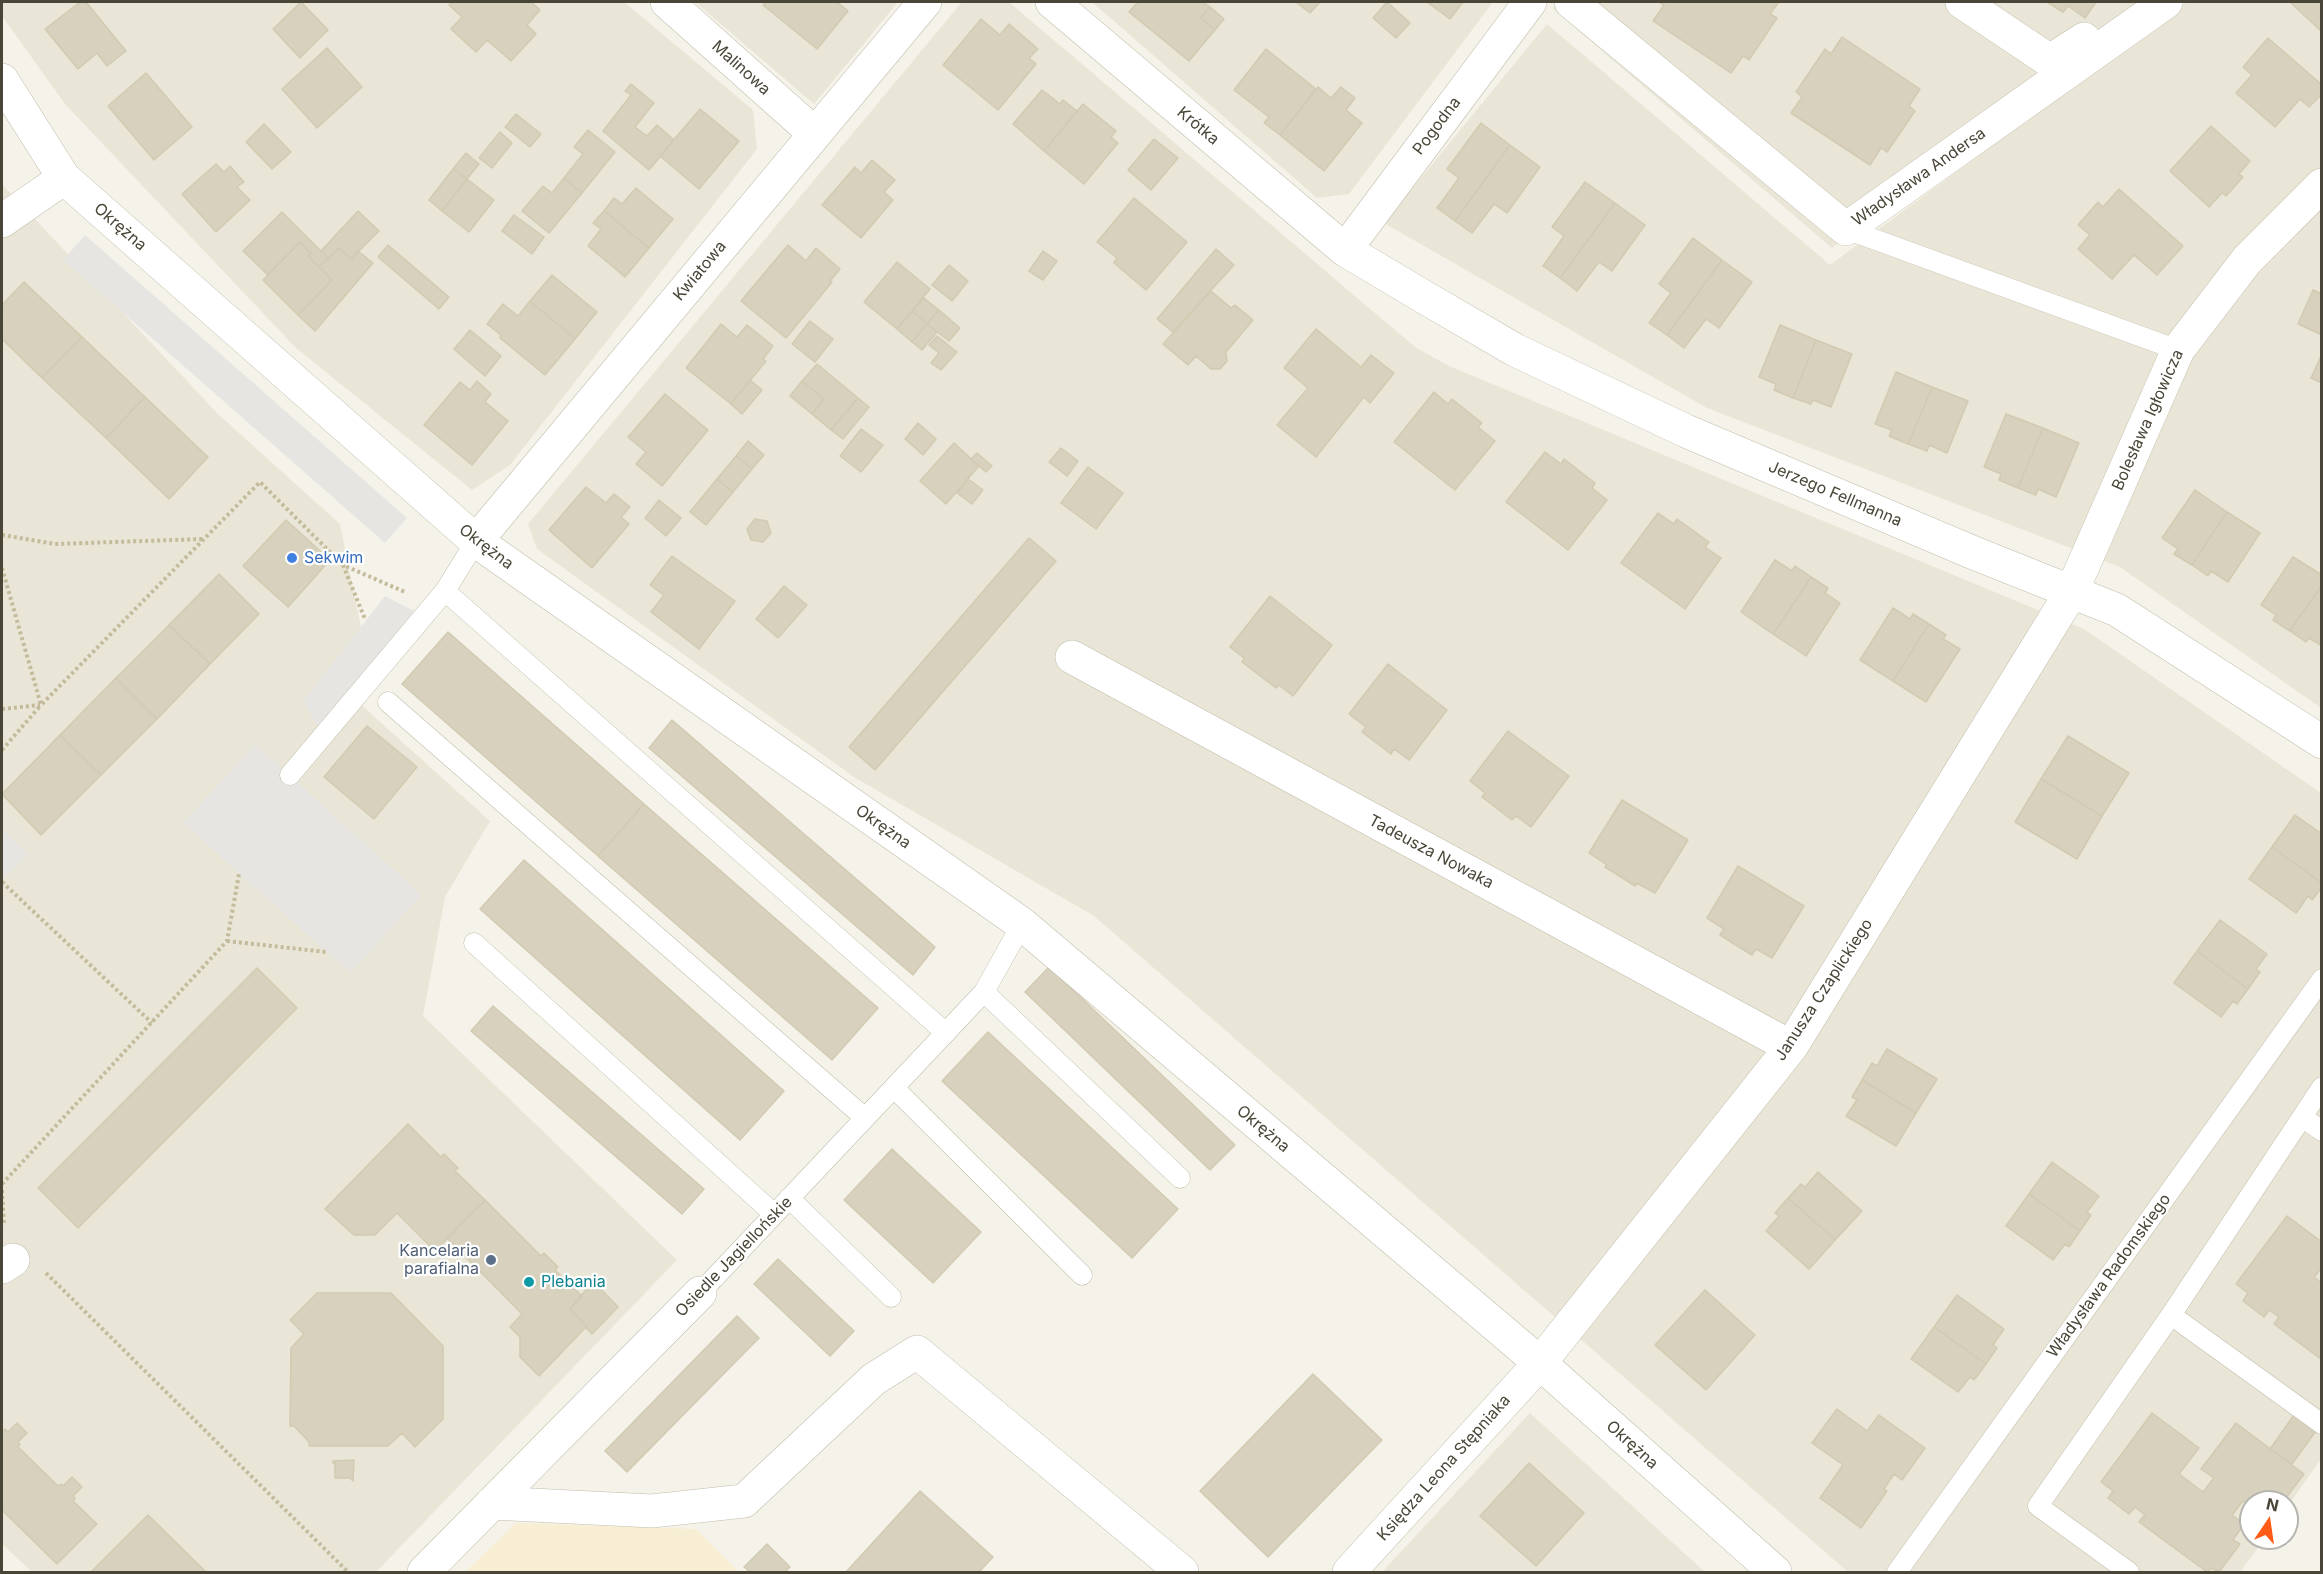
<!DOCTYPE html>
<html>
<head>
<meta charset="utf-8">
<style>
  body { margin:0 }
  #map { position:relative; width:2323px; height:1574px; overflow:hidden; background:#f5f3e9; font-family:Inter,sans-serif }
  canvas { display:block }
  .frame { position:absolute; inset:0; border:3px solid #494537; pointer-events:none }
  .north { position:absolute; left:2239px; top:1490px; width:60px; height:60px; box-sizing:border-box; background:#fff; border:2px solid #b6b5af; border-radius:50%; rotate:13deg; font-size:16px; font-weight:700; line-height:24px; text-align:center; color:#494537 }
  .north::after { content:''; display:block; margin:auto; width:21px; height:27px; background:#ff5b16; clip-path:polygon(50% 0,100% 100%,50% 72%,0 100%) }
</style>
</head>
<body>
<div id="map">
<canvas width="2323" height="1574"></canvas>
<div class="frame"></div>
<div class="north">N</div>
</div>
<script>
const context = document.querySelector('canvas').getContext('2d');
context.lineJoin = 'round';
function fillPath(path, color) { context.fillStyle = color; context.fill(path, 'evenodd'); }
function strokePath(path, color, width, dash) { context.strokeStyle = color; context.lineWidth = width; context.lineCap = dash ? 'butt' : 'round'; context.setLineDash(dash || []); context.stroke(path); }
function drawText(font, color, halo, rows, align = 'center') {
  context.font = font + ' Inter,sans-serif'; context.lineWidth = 4.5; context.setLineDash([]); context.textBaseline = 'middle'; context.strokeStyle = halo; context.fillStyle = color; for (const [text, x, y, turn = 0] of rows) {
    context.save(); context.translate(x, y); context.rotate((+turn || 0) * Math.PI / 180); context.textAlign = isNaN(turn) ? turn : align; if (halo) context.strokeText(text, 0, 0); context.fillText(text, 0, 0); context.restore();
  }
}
fillPath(new Path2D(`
  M2,2H624L753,110L757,149L510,465L472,490L296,348L65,104L2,16Z
  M695,2H898L814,104Z
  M962,2H1009L1415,347L1449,366L2084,629L2321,793V1459L2287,1507V1502H2251V1538H2265L2240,1572H1848L1094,916L854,777L537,549L528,524Z
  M1092,2H1493L1349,194L1317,198Z
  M1558,2H2175L1832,248L1553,9Z
  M2187,2H2321V708L2120,567L1707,408L1384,223L1547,24L1830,265Z
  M2,184L218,414L340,524L363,637L328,675L490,821L445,897L423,1016L677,1260L376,1572H32L2,1544Z
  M1530,1413L1705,1572H1382Z`), '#e9e6d7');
fillPath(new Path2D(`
  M516,1523L696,1529L739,1572H465Z`), '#f7eed4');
fillPath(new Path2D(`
  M85,235L407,518L385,543L63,260Z
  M385,596L414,611L319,729L303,701Z
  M255,744L422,895L350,973L183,823Z
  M2,829L28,853L2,881Z`), '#e6e5e1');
const building = new Path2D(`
  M80,2H86L126,51L107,66L97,53L78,69L45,29Z
  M301,2L328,30L300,58L273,29Z
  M452,2H531L540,10L527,25L536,34L511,61L487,40L476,52L451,29L462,17L449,5Z
  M766,2H837L848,11L817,49L763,5Z
  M1138,2H1203L1210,7L1201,18L1215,30L1189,61L1129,12Z
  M1296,2H1320L1310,13Z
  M1387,2L1410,23L1396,38L1373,18Z
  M1427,2H1463L1450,19Z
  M1659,2H1779L1770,14L1777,18L1749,60L1743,56L1731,73L1653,21L1664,5Z
  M2047,2H2096L2085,18L2068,6L2063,12Z
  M2290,2H2322V32Z
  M1210,7L1224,19L1215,30L1201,18Z
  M981,19L1000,35L1009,24L1038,49L1029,58L1036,64L998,110L943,65Z
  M1842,37L1920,89L1909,106L1915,111L1887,152L1881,148L1870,165L1791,113L1802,97L1796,92L1825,49L1831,54Z
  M2268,38L2322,85V94L2309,107L2300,99L2275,127L2236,93L2252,75L2243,67Z
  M327,48L362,87L317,128L282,89Z
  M1266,49L1316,89L1280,135L1264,123L1269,117L1234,90Z
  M146,73L192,127L154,160L108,106Z
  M631,84L654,103L635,127L647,136L657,125L674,140L649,170L603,131L631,95L625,91Z
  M1318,87L1331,98L1341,87L1355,98L1346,110L1362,123L1324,171L1280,135Z
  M1042,90L1060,104L1063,100L1077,111L1044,151L1013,124Z
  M1083,104L1116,131L1111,137L1118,143L1084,184L1044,151Z
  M700,109L739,141L699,189L660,156Z
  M516,114L541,134L530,147L505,127Z
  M1481,123L1510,145L1455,221L1437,208L1459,178L1447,169Z
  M264,124L291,152L272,169L246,142Z
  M2211,126L2250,161L2239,174L2243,177L2226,196L2222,193L2209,207L2170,171Z
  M588,130L615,152L582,193L564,178L583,154L574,147Z
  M500,132L512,143L492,168L479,158Z
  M1154,139L1178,158L1151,190L1128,170Z
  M1510,145L1540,167L1507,213L1494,204L1472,233L1455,221Z
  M466,153L479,164L467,179L453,169Z
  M872,160L895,180L884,192L893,200L861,238L822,205L855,167L861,173Z
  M216,164L224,172L230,166L244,182L237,187L250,200L216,232L182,194Z
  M453,169L467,179L442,211L429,200Z
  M564,178L582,193L549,233L522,211L543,186L552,193Z
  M467,179L494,200L469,232L442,211Z
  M1585,182L1615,203L1560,278L1543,266L1564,236L1552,227Z
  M636,188L673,219L649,248L604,211L614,198L622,204Z
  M2119,189L2183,246L2157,275L2134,255L2112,279L2078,249L2090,235L2078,225L2098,202L2103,207Z
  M1134,198L1187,242L1146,290L1114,263L1117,258L1097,242Z
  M1615,203L1645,225L1612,271L1599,262L1577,291L1560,278Z
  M358,211L379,231L351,259L339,248L328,258L321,251Z
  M604,211L649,248L625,277L588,246L601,229L593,223Z
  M282,212L328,258L319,267L308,256L311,253L300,242L268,275L243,251Z
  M514,215L544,237L532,254L502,231Z
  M1693,238L1722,260L1667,335L1649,323L1671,293L1659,284Z
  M300,242L311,253L308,256L332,280L298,315L263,280Z
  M388,245L449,297L439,309L378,257Z
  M788,245L806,261L816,248L840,269L830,281L832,282L786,338L741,301Z
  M339,248L351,259L358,251L373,263L315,331L298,315L332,280L319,267Z
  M1216,249L1234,265L1173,332L1157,319Z
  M1043,251L1057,261L1043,280L1029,271Z
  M1722,260L1752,282L1719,328L1706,319L1684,348L1667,335Z
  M897,262L930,289L897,329L864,302Z
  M949,265L968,281L952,301L932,285Z
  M552,275L597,312L575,339L530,301Z
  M24,282L82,337L42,378L2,339V305Z
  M2313,290L2322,294V335L2298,324Z
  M1211,291L1231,308L1235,305L1253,320L1226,352L1227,361L1220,369H1211L1196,356L1188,365L1163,344Z
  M924,298L939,310L927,324L912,311Z
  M530,301L575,339L545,375L500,338L501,335L487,324L503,304L518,316Z
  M939,310L960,328L949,341L927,324Z
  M912,311L927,324L912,342L897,329Z
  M810,321L833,339L815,362L792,344Z
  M721,324L737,337L747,325L773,346L763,359L766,361L731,404L686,368Z
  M927,324L937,332L922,350L912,342Z
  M1780,325L1816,340L1793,398L1774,390L1776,384L1759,377Z
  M1316,329L1361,367L1371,355L1394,373L1370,403L1364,397L1316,457L1277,425L1308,388L1284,368Z
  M470,330L501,356L485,376L454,349Z
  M937,336L957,352L941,370L931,363L939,353L929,345Z
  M82,337L145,397L106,438L42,378Z
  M1816,340L1852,354L1831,407L1813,400L1811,404L1793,398Z
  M2322,354V383L2311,378Z
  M817,364L858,398L831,430L812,414L824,399L802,381Z
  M1896,372L1932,387L1908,444L1889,436L1892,430L1875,424Z
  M750,380L762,390L742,414L731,404Z
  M477,381L491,394L485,402L508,421L472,465L424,425L460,382L470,390Z
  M802,381L824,399L812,414L790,396Z
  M1932,387L1968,401L1947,453L1929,445L1927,451L1908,444Z
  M1434,392L1448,404L1452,399L1482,423L1478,427L1495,441L1455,490L1394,442Z
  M665,394L708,430L662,486L636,464L646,452L628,437Z
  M145,397L208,457L169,499L106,438Z
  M858,398L869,407L843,439L831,430Z
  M2006,414L2043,428L2018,488L1999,480L2001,474L1984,467Z
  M918,423L936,439L923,455L905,439Z
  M2043,428L2079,443L2056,497L2038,489L2036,495L2018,488Z
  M861,429L883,445L861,472L840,456Z
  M748,441L764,455L752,469L736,456Z
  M954,443L979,466L946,504L920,481Z
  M1061,448L1078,461L1067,476L1049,462Z
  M1545,452L1561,464L1564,459L1595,483L1592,488L1607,500L1568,550L1506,502Z
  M977,453L992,466L986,472L971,459Z
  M736,456L752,469L733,492L717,479Z
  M1088,467L1123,493L1096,529L1061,503Z
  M717,479L733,492L706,525L690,512Z
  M968,479L983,490L972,504L957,493Z
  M586,487L606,503L614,494L630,507L621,517L629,524L592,568L549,530Z
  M2195,490L2227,512L2192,565L2174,554L2178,549L2162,538Z
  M659,500L681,518L666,536L645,518Z
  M2227,512L2260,533L2228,582L2211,571L2208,576L2192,565Z
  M1658,513L1674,524L1677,519L1709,542L1705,547L1721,558L1685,609L1621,563Z
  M755,519L767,521L771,533L763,542L751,540L747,529Z
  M286,520L330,560L288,607L243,566Z
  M1029,538L1056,561L875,770L849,747Z
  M672,556L735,601L699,649L651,612L664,595L650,585Z
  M2293,557L2322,575V585L2290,631L2273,620L2276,615L2261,605Z
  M1775,560L1792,571L1795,566L1811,577L1773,634L1741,612Z
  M219,574L259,614L210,664L169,625Z
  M1811,577L1828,588L1825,593L1840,603L1806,656L1773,634Z
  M2322,585V646L2309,638L2306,642L2290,631Z
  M784,586L807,605L778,638L756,619Z
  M1270,596L1332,645L1293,696L1279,685L1276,688L1242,662L1244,658L1230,647Z
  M1893,608L1910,619L1913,614L1929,624L1893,681L1860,660Z
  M1929,624L1946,635L1943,639L1960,649L1926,702L1893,681Z
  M169,625L210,664L157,719L116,678Z
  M448,632L644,804L598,856L402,684Z
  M1388,664L1447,710L1409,760L1394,749L1391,754L1362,732L1366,727L1349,714Z
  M116,678L157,719L101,775L60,735Z
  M672,720L935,947L913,975L649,748Z
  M367,726L417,767L374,819L324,777Z
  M1508,731L1569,776L1531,827L1516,816L1512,820L1482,797L1485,793L1470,781Z
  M60,735L101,775L41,835L2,794Z
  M2068,736L2129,773L2102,816L2041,779Z
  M2041,779L2102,816L2077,859L2015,822Z
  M1622,800L1688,840L1655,893L1637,883L1635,886L1605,867L1607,865L1589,853Z
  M644,804L878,1008L832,1060L598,856Z
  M2295,815L2322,834V883L2272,847Z
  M2272,847L2322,883V887L2312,900L2308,896L2296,913L2249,879Z
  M524,860L784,1091L740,1140L480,909Z
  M1738,866L1804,906L1772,958L1756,949L1752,955L1720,935L1724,929L1707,918Z
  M2220,920L2267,954L2256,969L2260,972L2248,989L2197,951Z
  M2197,951L2248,989L2237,1004L2233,1001L2221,1017L2174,983Z
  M1049,967L1235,1145L1210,1170L1025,992Z
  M257,968L297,1008L78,1228L38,1188Z
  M493,1006L704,1189L682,1214L471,1031Z
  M988,1032L1178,1209L1132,1258L942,1081Z
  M1887,1049L1937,1079L1916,1113L1862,1080L1872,1063L1877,1066Z
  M1862,1080L1916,1113L1896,1146L1846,1116L1857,1100L1852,1097Z
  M408,1124L441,1157L444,1154L458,1168L455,1171L485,1200L435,1251L397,1213L375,1235H354L325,1209Z
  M892,1149L981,1232L933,1283L844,1200Z
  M2052,1162L2099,1196L2087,1212L2091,1215L2080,1231L2029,1194Z
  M1818,1172L1862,1211L1835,1240L1788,1198L1801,1184L1805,1187Z
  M2029,1194L2080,1231L2069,1247L2065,1244L2053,1260L2006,1226Z
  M1788,1198L1835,1240L1809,1269L1766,1231L1779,1216L1775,1213Z
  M485,1200L541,1256L544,1253L558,1267L555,1270L582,1296L570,1309L587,1326L539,1376L520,1357V1337L510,1327L522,1314L447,1238Z
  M2287,1216L2322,1242V1267L2314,1277L2322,1283V1360L2274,1324L2279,1317L2269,1310L2264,1317L2243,1301L2248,1293L2236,1284Z
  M778,1259L854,1331L830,1356L754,1284Z
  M593,1281L618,1307L592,1334L586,1328L587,1326L570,1309Z
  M1705,1290L1755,1335L1706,1390L1655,1345Z
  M317,1293H391L443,1346V1419L415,1447L402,1433L388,1446H309V1442L294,1426H290L291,1348L304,1334L290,1320Z
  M1957,1295L2004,1329L1993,1345L1997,1348L1986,1364L1934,1327Z
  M737,1316L759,1338L627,1472L605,1451Z
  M1934,1327L1986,1364L1974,1380L1970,1377L1958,1392L1911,1359Z
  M1313,1374L1382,1440L1268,1557L1200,1491Z
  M1837,1409L1867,1431L1879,1415L1925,1448L1902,1480L1894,1474L1884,1489L1887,1491L1861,1528L1820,1498L1843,1465L1812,1443Z
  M2152,1413L2199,1448L2179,1474L2203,1492L2214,1478L2201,1469L2236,1423L2304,1474L2283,1502H2251V1507L2243,1501L2232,1515L2244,1524L2233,1540L2240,1544L2219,1572L2211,1568L2207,1572L2139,1522L2145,1515L2135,1507L2129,1514L2108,1498L2113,1491L2101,1482Z
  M2294,1415L2316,1431L2292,1464L2270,1449Z
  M17,1423L27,1433L18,1442L20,1444L18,1447L58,1486L61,1484L63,1486L72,1477L82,1487L73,1496L75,1498L73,1501L97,1524L57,1564L2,1510V1431L3,1432L5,1429L8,1432Z
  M354,1460L353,1481L350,1478H335V1463H333V1461Z
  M1529,1463L1584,1513L1536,1566L1480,1516Z
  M920,1491L993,1557L979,1572H846Z
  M148,1515L206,1572H91Z
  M767,1544L790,1567L785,1572H750L744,1567Z`);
fillPath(building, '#d7d1be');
strokePath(building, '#d2cab1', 1.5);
const service = new Path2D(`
  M1846,229L2178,350
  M445,591L946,1033
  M388,702L865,1118
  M290,775L445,591L476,541
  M474,943L774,1214
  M984,992L1180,1178
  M894,1088L1082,1275
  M2302,1117L2322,1131
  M789,1198L891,1297
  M700,1293L984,992L1022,924
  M2171,1315L2322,1424
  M1897,1572L2322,979
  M2129,1572L2038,1506L2171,1315L2322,1087`);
const minor = new Path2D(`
  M667,2L815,134
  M1052,2L1345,250L1424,297L1515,350L1686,431L1974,553L2117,610L2322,742
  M1571,2L1846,229L2166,2
  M1962,2L2050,61L2084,39
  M2,80L64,178L476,541L1022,924L1540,1363L1775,1572
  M2,221L64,178
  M1345,250L1530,2
  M476,541L925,2
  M1072,657L1791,1047
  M2,1267L13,1260
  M492,1503L652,1511L744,1501L874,1379L917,1352L1182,1572
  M424,1572L700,1293
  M1349,1572L1540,1363L1791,1047L2072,591L2178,350L2247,260L2322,185`);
strokePath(service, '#c1bdab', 21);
strokePath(minor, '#c1bdab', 34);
strokePath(new Path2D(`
  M2,535L55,544L203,539
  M343,565L365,619
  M2,568L41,705L260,482L343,565L405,592
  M2,709L40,705
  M2,750L41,705
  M2,882L152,1023
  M227,941L326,952
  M2,1184L227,941L239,874
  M2,1190L4,1226
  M46,1273L348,1572`), '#c4bb9c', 4, [3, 3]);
strokePath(service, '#fff', 20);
strokePath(minor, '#fff', 33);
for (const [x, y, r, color] of [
  [292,558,6,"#3f7fe0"],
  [491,1260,6,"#5c6f8a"],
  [529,1282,6,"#0f9aa8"]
]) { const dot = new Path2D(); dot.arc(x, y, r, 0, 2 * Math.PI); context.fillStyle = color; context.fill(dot); strokePath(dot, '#fff', 2); }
drawText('16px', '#494537', '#fff', [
  ["Malinowa",741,68,42],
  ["Krótka",1198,126,40],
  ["Pogodna",1437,126,-53],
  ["Władysława Andersa",1919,177,-35],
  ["Okrężna",120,227,41],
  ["Kwiatowa",700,271,-50],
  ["Bolesława Igłowicza",2148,420,-66],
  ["Jerzego Fellmanna",1835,494,23],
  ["Okrężna",486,547,37],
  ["Okrężna",883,827,35],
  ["Tadeusza Nowaka",1431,852,28],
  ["Janusza Czaplickiego",1824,990,-57],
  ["Okrężna",1263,1129,40],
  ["Osiedle Jagiellońskie",734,1257,-46],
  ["Władysława Radomskiego",2109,1276,-54],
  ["Okrężna",1632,1445,42],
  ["Księdza Leona Stępniaka",1444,1468,-48]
]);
drawText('16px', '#366cbe', '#fff', [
  ["Sekwim",304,558]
], 'left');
drawText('16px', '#4e5e75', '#fff', [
  ["Kancelaria",479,1251],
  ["parafialna",479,1269]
], 'right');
drawText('16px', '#0d838f', '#fff', [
  ["Plebania",541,1282]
], 'left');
</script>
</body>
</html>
